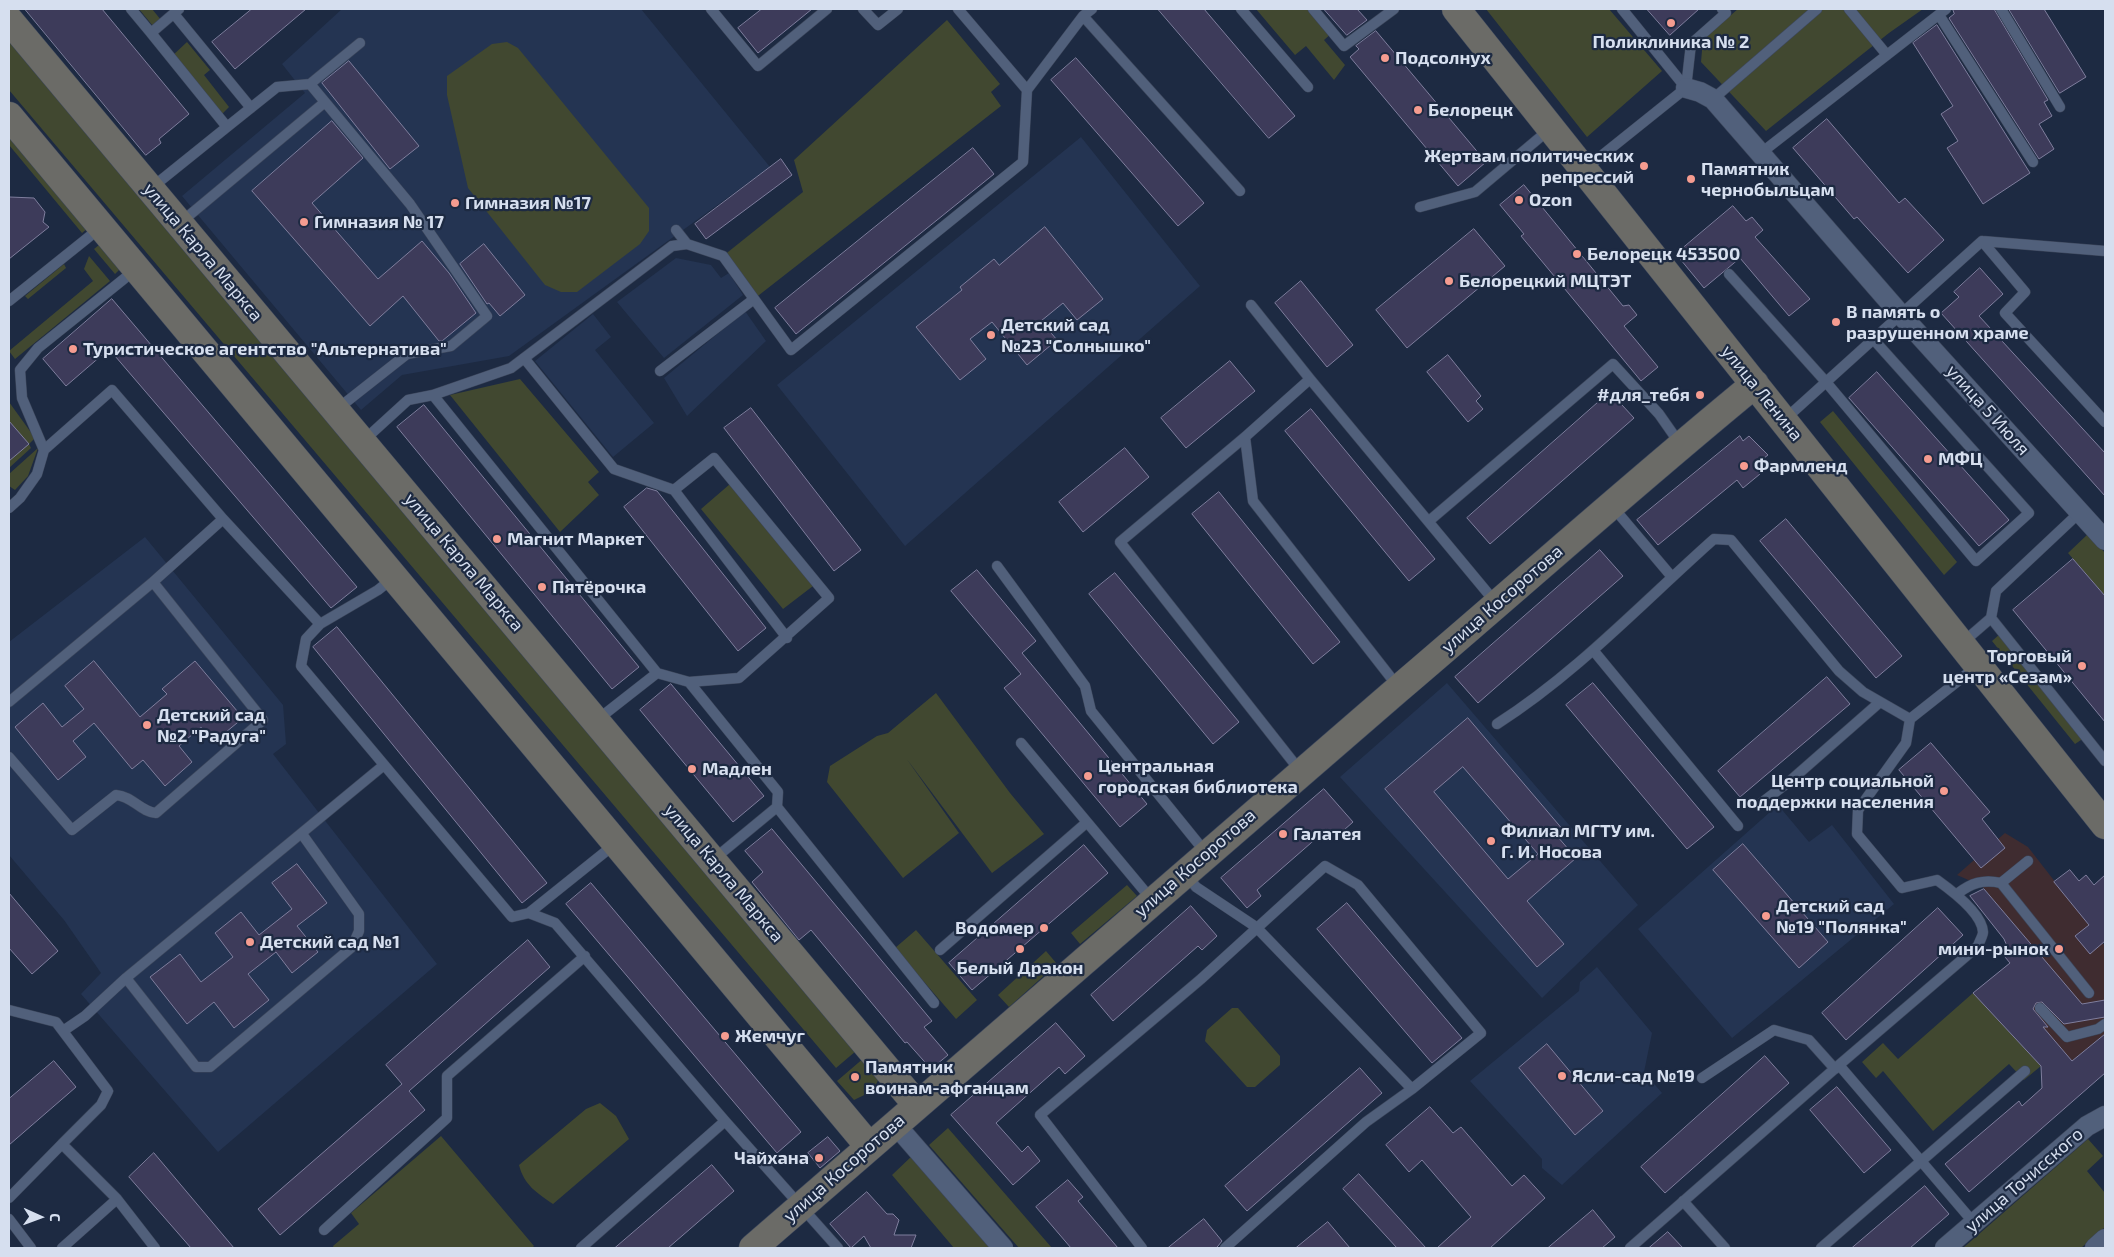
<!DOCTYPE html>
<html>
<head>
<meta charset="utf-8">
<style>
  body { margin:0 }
  #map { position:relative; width:2114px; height:1257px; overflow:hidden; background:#1d2a42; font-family:"Exo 2",sans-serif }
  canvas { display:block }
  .frame { position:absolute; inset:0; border:10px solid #d6dfef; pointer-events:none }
  .north { position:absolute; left:15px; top:1192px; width:50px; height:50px; -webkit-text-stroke:4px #1d2a42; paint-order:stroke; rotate:92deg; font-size:14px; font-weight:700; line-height:20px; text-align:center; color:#d6dfef }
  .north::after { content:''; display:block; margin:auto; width:18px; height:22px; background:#d6dfef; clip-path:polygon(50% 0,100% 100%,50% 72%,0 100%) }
</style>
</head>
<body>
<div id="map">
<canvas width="2114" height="1257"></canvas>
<div class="frame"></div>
<div class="north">С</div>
</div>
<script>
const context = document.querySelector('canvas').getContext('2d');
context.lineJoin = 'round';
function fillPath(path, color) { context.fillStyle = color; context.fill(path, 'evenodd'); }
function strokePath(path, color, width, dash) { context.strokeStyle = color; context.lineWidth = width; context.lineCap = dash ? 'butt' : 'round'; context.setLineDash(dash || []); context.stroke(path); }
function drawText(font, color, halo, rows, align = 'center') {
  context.font = font + ' "Exo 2",sans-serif'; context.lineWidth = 4.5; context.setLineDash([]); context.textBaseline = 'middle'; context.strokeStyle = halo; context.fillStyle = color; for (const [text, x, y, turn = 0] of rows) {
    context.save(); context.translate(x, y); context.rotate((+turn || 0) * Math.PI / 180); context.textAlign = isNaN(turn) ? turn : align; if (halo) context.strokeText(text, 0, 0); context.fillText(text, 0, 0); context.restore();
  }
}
fillPath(new Path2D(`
  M2005,833L2028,847L2105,946V1034L2072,1061L2023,1005L2040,989L2010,953L2023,936L1982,886L1957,875Z`), '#3f2c30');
fillPath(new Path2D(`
  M342,9H641L770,167L509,356L402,375L361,410L182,196L305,93L282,64Z
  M1081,137L1200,286L905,546L777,385Z
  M676,258L711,265L721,278L729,273L743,295L664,358L617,302Z
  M745,311L766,341L687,416L664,378Z
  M593,314L611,337L595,350L654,423L613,457L535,361Z
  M145,537L283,705L286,744L273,754L437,964L218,1152L81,994L101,973L64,920L9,855V642Z
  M1447,683L1638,905L1542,998L1340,777Z
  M1778,805L1809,842L1832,825L1894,904L1732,1038L1638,929Z
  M1597,967L1652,1033L1644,1072L1662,1093L1562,1185L1542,1168V1159L1470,1081L1579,991L1580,982Z`), '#243452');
fillPath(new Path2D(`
  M139,9H152L161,20L153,26Z
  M1256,9H1311L1332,33L1324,40L1345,65L1334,80L1306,46L1295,55Z
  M1486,9H1609L1662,71L1587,137Z
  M1738,9H1923L1889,33L1766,131L1701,62L1703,39Z
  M947,20L1000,84L991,92L1001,106L754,299L723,256L803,192L794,160Z
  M9,39L856,1051L836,1068L9,90Z
  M187,42L210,70L204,75L229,107L219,117L171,57Z
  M507,42L518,48L649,208V231L640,244L577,292H561L545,285L468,188L447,95V76L492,44Z
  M9,133L88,228L82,233L9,145Z
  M99,245L120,269L115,274L94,249Z
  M89,256L110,281L15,359L9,351L93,281L84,269Z
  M64,264L66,268L28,299L25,296Z
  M520,379L599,472L588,482L599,495L560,532L450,395Z
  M9,402L35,438L29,444L31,448L9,468V461L28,444L9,421Z
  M1833,411L1957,562L1944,575L1820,422Z
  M38,448L28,476L15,490L9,486V474Z
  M730,484L813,586L783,609L701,509Z
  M2088,534L2105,553V596L2068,553Z
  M2000,634L2084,738L2075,744L1992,641Z
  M936,693L1010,793L1044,834L992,873L906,758L959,833L903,878L827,782L830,766L877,736L888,733Z
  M1127,885L1137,896L1080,944L1071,933Z
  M916,930L977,1000L956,1019L895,948Z
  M1046,951L1057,964L1009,1007L998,995Z
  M1973,993L2041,1066L2024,1080L2009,1064L1933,1131L1883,1071L1876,1078L1862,1062L1883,1043L1898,1059Z
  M1232,1008H1238L1280,1056V1065L1255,1087H1247L1205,1041L1207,1030Z
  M865,1057L880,1076C875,1090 867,1094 854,1100L837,1081Z
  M600,1103L616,1116L629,1139L553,1204C537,1193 524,1185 519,1165L586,1109Z
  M948,1128L1052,1248H1019L929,1145Z
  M441,1136L534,1246L532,1248H334L333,1246L359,1224L351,1213Z
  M2088,1139L2103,1156L2087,1171L2105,1193V1227L2081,1248H1963Z
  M913,1155L994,1248H954L892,1175Z`), '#414830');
const building = new Path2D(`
  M25,9H102L189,114L159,139L161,143L146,155Z
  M252,9H306L235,69L212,42Z
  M762,9H812L758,53L738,28Z
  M1158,9H1204L1295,116L1269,138Z
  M1324,9H1357L1367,20L1347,35Z
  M1647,9H1699L1670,35Z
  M1953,9H1994L2048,100L2044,102L2052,116L2039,124L2054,149L2039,159L1949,18L1954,14Z
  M2009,9H2044L2086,77L2060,93Z
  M1937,25L2030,173L1983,204L1947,148L1958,141L1941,114L1953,106L1913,43Z
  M1376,31L1486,162L1458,186L1350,57L1359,49L1356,46Z
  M1076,58L1204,203L1178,226L1051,80Z
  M349,61L419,146L390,169L322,83Z
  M1827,119L1899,203L1905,198L1944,240L1908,273L1857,217L1854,219L1793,148Z
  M332,121L363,158L312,203L378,279L422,241L449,273L476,313L442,341H439L403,296L370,326L252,191Z
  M973,148L994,174L796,334L775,308Z
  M781,159L792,175L706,239L695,224Z
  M1524,185L1623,306L1629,305L1637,315L1624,326L1658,367L1641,381L1521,236L1524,234L1500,205Z
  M9,197L34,198L45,212L43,222L49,227L9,259Z
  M1733,206L1746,221L1752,217L1763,230L1755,237L1810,299L1789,316L1740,258L1704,288L1676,254Z
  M1045,227L1103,299L1077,320L1063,303L1041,321L1057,340L1027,365L992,322L970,339L986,359L960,380L916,327L962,290L960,287L994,259L999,265Z
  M1474,229L1505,266L1407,348L1376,310Z
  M484,244L525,295L500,316L489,303L487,304L460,264Z
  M1980,268L2003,294L1979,316L2105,453V496L1941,313L1959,297L1954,292Z
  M1301,281L1353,345L1327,367L1275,303Z
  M112,299L357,587L331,608L109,349L66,386L43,359Z
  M1448,355L1481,396L1476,401L1483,409L1468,422L1427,372Z
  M1230,361L1255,391L1186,448L1161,418Z
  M1877,372L2009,520L1979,546L1849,398Z
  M1610,392L1634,418L1490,544L1467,518Z
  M424,405L639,667L612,689L397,427Z
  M751,408L861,550L834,571L724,428Z
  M1311,409L1435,559L1409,581L1285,431Z
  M9,421L29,444L9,461Z
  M1740,436L1743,441L1749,436L1768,455L1764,458L1767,462L1757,470L1760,474L1743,488L1737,480L1658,545L1637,520Z
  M1125,448L1149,477L1083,532L1059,502Z
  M647,488L657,491L766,628L738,651L624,507Z
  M1219,492L1340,642L1313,664L1192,514Z
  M1786,519L1902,656L1876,678L1760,541Z
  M1600,550L1623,576L1478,703L1455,677Z
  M2073,559L2105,596V722L2013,610Z
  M977,570L1036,641L1022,653L1147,804L1120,827L1004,688L1021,674L951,591Z
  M1115,573L1239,722L1213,744L1089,594Z
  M337,627L547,883L522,903L313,647Z
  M94,661L140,717L167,694L162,689L195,661L243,718L214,742L201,727L179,746L192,762L165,786L143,760L132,769L94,723L73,741L86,757L58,780L15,727L43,703L62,727L84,709L65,686Z
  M1827,677L1850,704L1740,797L1718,771Z
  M1593,683L1714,827L1687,849L1566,705Z
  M671,684L764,796L733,822L640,710Z
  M1468,718L1564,831L1557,836L1576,858L1527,901L1564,944L1537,967L1385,789ZM1463,767L1538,854L1508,879L1434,792Z
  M1931,743L1990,812L1982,819L2005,848L1981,868L1899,770Z
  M1324,789L1353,822L1335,838L1327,829L1257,890L1261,896L1247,908L1221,878Z
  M772,829L932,1021L924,1027L948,1055L931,1069L907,1042L905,1043L811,930L799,940L752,882L763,872L745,851Z
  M1743,844L1828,942L1799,968L1713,870Z
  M1084,845L1108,873L972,990L949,963Z
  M297,864L327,903L297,926L318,952L292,973L276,952L248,974L269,1000L234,1028L214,1002L187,1024L150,977L180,954L201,982L233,957L215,933L241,912L259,935L292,909L272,883Z
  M2070,870L2079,881L2086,875L2094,885L2105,875V941L2090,954L2075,936L2089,925L2054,882Z
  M591,883L801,1132L777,1153L566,904Z
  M1984,889L2082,1004L2105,1000V1017L2064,1024L2042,1002L2036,1003L2033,1009L2048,1027H2043L2072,1061L2105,1034V1073L1969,1192L1945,1164L2019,1101L2022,1106L2042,1088L2041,1066L1973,993L2010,963L2005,957L2010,953L2004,939L1970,896Z
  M9,893L58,951L32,974L9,948Z
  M1347,903L1462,1038L1432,1063L1317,929Z
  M1191,906L1217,936L1202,950L1198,946L1113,1021L1091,995Z
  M1938,908L1963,935L1846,1040L1822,1013Z
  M528,940L550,967L409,1091L425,1110L280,1235L258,1209L402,1084L386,1065Z
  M1056,1023L1085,1056L1065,1074L1059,1067L996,1123L1022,1152L1028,1146L1040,1161L1013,1185L951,1115Z
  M1547,1044L1603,1111L1575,1135L1519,1068Z
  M1765,1056L1789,1083L1665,1193L1641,1167Z
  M54,1061L76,1087L9,1145V1099Z
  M1360,1068L1382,1093L1247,1211L1225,1186Z
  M1837,1087L1891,1150L1864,1173L1810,1110Z
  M1430,1107L1453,1133L1461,1127L1512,1186L1524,1175L1545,1198L1490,1248H1437L1471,1217L1422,1160L1409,1172L1386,1145Z
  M828,1137L840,1151L820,1168L808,1153Z
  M154,1153L234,1248H191L129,1177Z
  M712,1165L734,1191L668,1248H615Z
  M1359,1174L1426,1248H1397L1343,1189Z
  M1068,1180L1083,1197L1078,1201L1118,1248H1071L1036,1207Z
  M1925,1186L1949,1214L1910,1248H1852Z
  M867,1192L887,1214H893L899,1220L894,1235H916L911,1248H871L864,1236L851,1248L830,1224Z
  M1593,1210L1615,1237L1602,1248H1548Z
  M1204,1219L1222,1241L1218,1246L1216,1248H1168Z
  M1328,1222L1350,1248H1296Z
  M1668,1232L1683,1248H1649Z`);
fillPath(building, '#3d3b5a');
strokePath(building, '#7f7e9d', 1);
const lane = new Path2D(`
  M131,9L151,33
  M711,9L758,66L827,9
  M863,9L878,25L898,9
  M1241,9L1308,87
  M1313,9L1344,46L1394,9
  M1622,9L1686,88
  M1849,9L1887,55
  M2001,9L2060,107
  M174,14L251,108
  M1939,15L2033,162
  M1083,16L1240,191
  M310,84L360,43
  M1027,90L1083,16L1092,9
  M1713,99L1817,9
  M227,127L277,87L310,84L410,204L487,316L451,346L407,354L336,410
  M1761,153L1946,9
  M1585,169L1686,88L1691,44L1726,13L1722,9
  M150,189L227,127L151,33L179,9
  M1420,207L1475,192L1551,128
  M180,223L325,102
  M676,230L687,244
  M1982,241L2025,292L2005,313L2105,422
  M1729,274L1826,382L1976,561L2029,513L1874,340
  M9,301L100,228
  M1251,305L1310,379L1496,603
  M524,358L614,469L674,490
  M660,371L754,299
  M1310,379L1245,437L1253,501L1399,688
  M433,395L511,368L672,246L687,244L723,256L791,350L1023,162L1027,90L958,9
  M1784,420L1982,241L2105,251
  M1245,437L1120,542L1301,772
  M362,442L408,400L433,395L657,673
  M44,450L112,390L223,519L320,624L378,590L393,578
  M1612,506L1672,577
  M9,508L20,498L37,474L44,450L22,398L20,370L38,348L135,270
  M1429,521L1613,364L1659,414L1680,444
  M997,566L1085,686L1091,711L1206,853
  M1991,618L1996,591L2080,512
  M320,624L306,639L301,666L512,917L529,913
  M1961,644L1991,618L2105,761
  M1593,650L1738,826
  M689,682L778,792L777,807L934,1003
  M9,702L153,582L223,519
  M597,720L657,673L689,682L739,678L829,598L714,458L674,490L787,638
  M1497,724C1577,673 1643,602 1714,539L1731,540L1839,671L1863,692L1910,719
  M1021,743L1152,900
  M9,757L72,830L116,795C132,796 141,812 156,813L263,720L153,582
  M1760,804L1790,781L1880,702
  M615,844L529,913L555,923L725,1121L838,1248
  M714,859L777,807
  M1185,873L1196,887L1256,927L1412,1089L1366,1122L1225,1248
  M2001,883L2089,993
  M1957,894C1971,883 1983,879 2001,883L2028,861
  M940,950L1086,823
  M126,978L196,1067H210L352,947L359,931V914L302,834
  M2040,1008L2067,1037L2098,1029L2105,1024
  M9,1010L56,1022L108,1091L101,1105L62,1144L117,1199L155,1248
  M63,1031L85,1016L126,978L384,765
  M1702,1078L1774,1030L1809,1040L1835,1069
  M9,1198L62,1144
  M1683,1201L1725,1248
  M9,1219L31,1248
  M1974,1223L1839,1065L1978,946C1979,942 1983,936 1983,932C1982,913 1951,890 1937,880L1902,888L1857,834L1858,810L1906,743L1910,719L1977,666
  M324,1230L447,1118V1076L585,956
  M62,1248L117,1199
  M581,1248L725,1121
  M1142,1248L1040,1115L1201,979L1325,866L1358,885L1481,1033L1412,1089
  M1630,1248L1839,1065
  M1821,1248L2025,1071`);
const street = new Path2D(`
  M1686,88L1700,92L1713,99L1901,315L2105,540
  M895,1124L1003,1248
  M1945,1248L2087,1126L2105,1116
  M2095,1248L2105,1239`);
const secondary = new Path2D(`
  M1456,9L2105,825
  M9,20L917,1105
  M9,116L868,1145
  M753,1248C966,1062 1182,877 1396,691C1516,589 1633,484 1755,384`);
strokePath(lane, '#3d475c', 11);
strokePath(street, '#3d475c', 21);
strokePath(secondary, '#3d475c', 29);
strokePath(lane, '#51607b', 10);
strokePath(street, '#51607b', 20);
strokePath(secondary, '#6b6b67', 28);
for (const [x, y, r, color] of [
  [1671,23,5,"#f59c90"],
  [1385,58,5,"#f59c90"],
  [1418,110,5,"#f59c90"],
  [1644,166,5,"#f59c90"],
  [1691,179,5,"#f59c90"],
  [1519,200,5,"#f59c90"],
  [455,203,5,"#f59c90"],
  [304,222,5,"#f59c90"],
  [1577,254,5,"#f59c90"],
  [1449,281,5,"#f59c90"],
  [1836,322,5,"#f59c90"],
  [991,335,5,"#f59c90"],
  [73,349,5,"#f59c90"],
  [1700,395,5,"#f59c90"],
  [1928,459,5,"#f59c90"],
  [1744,466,5,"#f59c90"],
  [497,539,5,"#f59c90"],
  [542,587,5,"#f59c90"],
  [2082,666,5,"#f59c90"],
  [147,725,5,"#f59c90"],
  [692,769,5,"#f59c90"],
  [1088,776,5,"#f59c90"],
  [1944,791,5,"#f59c90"],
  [1283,834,5,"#f59c90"],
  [1491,841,5,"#f59c90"],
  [1766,916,5,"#f59c90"],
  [1044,928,5,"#f59c90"],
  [250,942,5,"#f59c90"],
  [1020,949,5,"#f59c90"],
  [2059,949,5,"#f59c90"],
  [725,1036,5,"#f59c90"],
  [1562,1076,5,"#f59c90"],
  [855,1077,5,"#f59c90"],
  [819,1158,5,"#f59c90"]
]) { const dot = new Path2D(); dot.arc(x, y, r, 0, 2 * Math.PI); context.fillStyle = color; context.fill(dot); strokePath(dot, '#1d2a42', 2); }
drawText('bold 18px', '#d6dfef', '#1d2a42', [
  ["Поликлиника № 2",1671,42,"center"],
  ["Подсолнух",1395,58],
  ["Белорецк",1428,110],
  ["Жертвам политических",1634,156,"right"],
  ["репрессий",1634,177,"right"],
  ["Памятник",1701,169],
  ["чернобыльцам",1701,190],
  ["Ozon",1529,200],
  ["Гимназия №17",465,203],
  ["Гимназия № 17",314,222],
  ["Белорецк 453500",1587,254],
  ["Белорецкий МЦТЭТ",1459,281],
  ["В память о",1846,312],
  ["разрушенном храме",1846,333],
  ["Детский сад",1001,325],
  ["№23 \"Солнышко\"",1001,346],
  ["Туристическое агентство \"Альтернатива\"",83,349],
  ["#для_тебя",1690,395,"right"],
  ["МФЦ",1938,459],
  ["Фармленд",1754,466],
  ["Магнит Маркет",507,539],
  ["Пятёрочка",552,587],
  ["Торговый",2072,656,"right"],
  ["центр «Сезам»",2072,677,"right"],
  ["Детский сад",157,715],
  ["№2 \"Радуга\"",157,736],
  ["Центральная",1098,766],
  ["городская библиотека",1098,787],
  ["Мадлен",702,769],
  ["Центр социальной",1934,781,"right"],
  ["поддержки населения",1934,802,"right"],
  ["Филиал МГТУ им.",1501,831],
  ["Г. И. Носова",1501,852],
  ["Галатея",1293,834],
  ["Детский сад",1776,906],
  ["№19 \"Полянка\"",1776,927],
  ["Водомер",1034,928,"right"],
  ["Детский сад №1",260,942],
  ["мини-рынок",2049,949,"right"],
  ["Белый Дракон",1020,968,"center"],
  ["Жемчуг",735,1036],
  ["Памятник",865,1067],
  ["воинам-афганцам",865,1088],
  ["Ясли-сад №19",1572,1076],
  ["Чайхана",809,1158,"right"]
], 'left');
drawText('18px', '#d6dfef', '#1d2a42', [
  ["улица Карла Маркса",203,252,50],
  ["улица Ленина",1762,393,51],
  ["улица 5 Июля",1988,410,48],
  ["улица Карла Маркса",464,562,50],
  ["улица Косоротова",1502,599,-41],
  ["улица Косоротова",1195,863,-41],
  ["улица Карла Маркса",724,873,50],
  ["улица Косоротова",844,1168,-41],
  ["улица Точисского",2024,1180,-41]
]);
</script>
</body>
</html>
